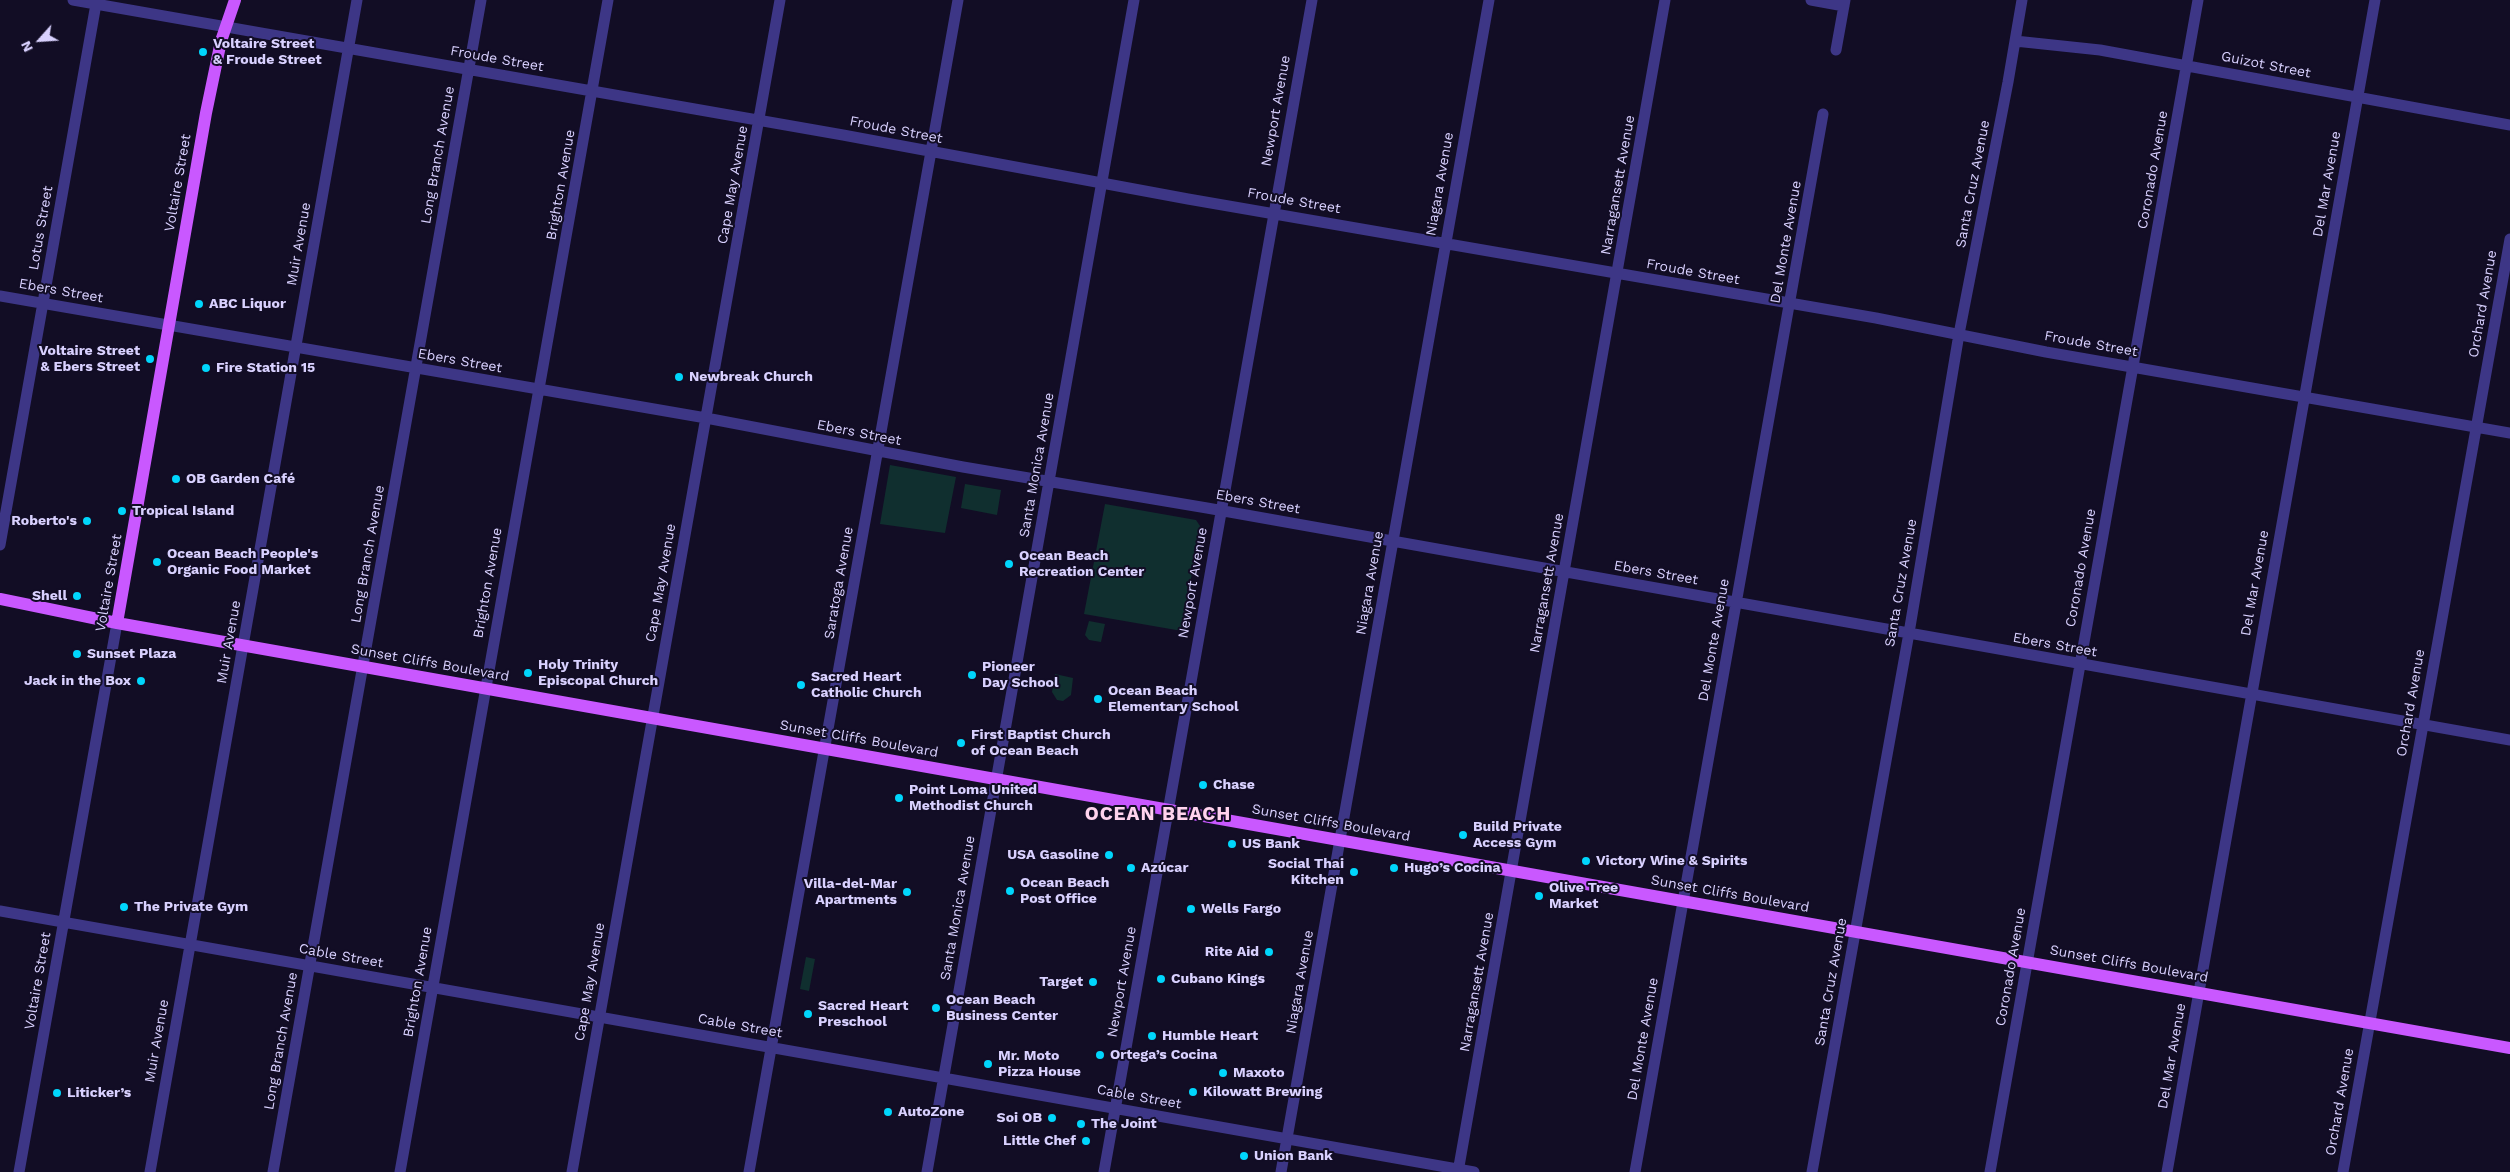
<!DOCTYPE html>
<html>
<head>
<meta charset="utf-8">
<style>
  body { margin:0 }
  #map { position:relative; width:2510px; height:1172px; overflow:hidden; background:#120d25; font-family:"Work Sans",sans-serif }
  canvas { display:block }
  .north { position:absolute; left:15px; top:15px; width:50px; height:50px; -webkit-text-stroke:4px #120d25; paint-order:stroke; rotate:244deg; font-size:14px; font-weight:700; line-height:20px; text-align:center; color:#d9d1ff }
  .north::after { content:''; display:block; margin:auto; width:18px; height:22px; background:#d9d1ff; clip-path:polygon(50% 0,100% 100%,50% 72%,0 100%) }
</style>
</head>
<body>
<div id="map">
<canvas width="2510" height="1172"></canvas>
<div class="north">N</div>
</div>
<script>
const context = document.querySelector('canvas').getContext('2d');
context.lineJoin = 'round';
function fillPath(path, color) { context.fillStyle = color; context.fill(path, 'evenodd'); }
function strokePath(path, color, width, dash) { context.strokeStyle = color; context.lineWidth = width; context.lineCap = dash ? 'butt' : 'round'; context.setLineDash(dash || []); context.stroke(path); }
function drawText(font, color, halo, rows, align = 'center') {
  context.font = font + ' "Work Sans",sans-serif'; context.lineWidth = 4; context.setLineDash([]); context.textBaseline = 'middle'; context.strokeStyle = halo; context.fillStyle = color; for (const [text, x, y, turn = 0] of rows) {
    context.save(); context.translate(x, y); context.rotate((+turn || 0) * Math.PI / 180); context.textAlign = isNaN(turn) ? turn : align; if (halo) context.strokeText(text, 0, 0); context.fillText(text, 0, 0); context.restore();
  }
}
fillPath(new Path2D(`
  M890,465L956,477L945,533L880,524Z
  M965,484L1001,490L997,515L961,508Z
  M1105,504L1196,520L1200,526L1182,631L1084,614Z
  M1089,621L1105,624L1101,642L1089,640L1085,635Z
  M1055,674L1073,678L1071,695L1063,701L1057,700L1052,692Z
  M806,957L815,959L809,991L800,989Z`), '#102f2f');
strokePath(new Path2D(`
  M73,0L843,135L1188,199L1876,318L2046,352L2510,433
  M1811,0L1844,6
  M2015,41L2100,50L2510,125
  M1836,50L1845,0
  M0,296L706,418L963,467L1207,508L2510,740
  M0,545L96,4
  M0,911L1474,1172
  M19,1172L117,623
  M150,1172L357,0
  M273,1172L481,0
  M400,1172L608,0
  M572,1172L780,0
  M749,1172L958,0
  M927,1172L1134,0
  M1104,1172L1312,0
  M1281,1172L1489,0
  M1458,1172L1665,0
  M1635,1172L1823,114
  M1812,1172L1909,633L1959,334L2008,82L2022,0
  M1990,1172L2198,0
  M2167,1172L2375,0
  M2343,1172L2510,239`), '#3d3686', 11);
strokePath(new Path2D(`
  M0,599L117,623L2510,1048
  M117,623L206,113L221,41L235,0`), '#c958ff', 12);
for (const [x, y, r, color] of [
  [203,52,5,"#00d6fc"],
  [199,304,5,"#00d6fc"],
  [150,359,5,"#00d6fc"],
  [206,368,5,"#00d6fc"],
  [679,377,5,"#00d6fc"],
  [176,479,5,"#00d6fc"],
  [122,511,5,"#00d6fc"],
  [87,521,5,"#00d6fc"],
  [157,562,5,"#00d6fc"],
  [1009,564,5,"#00d6fc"],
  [77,596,5,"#00d6fc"],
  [77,654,5,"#00d6fc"],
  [528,673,5,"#00d6fc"],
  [972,675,5,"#00d6fc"],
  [141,681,5,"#00d6fc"],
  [801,685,5,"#00d6fc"],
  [1098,699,5,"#00d6fc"],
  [961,743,5,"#00d6fc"],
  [1203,785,5,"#00d6fc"],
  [899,798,5,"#00d6fc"],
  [1463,835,5,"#00d6fc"],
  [1232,844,5,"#00d6fc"],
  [1109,855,5,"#00d6fc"],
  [1586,861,5,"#00d6fc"],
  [1131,868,5,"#00d6fc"],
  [1394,868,5,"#00d6fc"],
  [1354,872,5,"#00d6fc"],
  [1010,891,5,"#00d6fc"],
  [907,892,5,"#00d6fc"],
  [1539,896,5,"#00d6fc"],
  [124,907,5,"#00d6fc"],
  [1191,909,5,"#00d6fc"],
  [1269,952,5,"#00d6fc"],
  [1161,979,5,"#00d6fc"],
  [1093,982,5,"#00d6fc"],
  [936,1008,5,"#00d6fc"],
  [808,1014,5,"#00d6fc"],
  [1152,1036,5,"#00d6fc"],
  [1100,1055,5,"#00d6fc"],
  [988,1064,5,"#00d6fc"],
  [1223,1073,5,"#00d6fc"],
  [1193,1092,5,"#00d6fc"],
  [57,1093,5,"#00d6fc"],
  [888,1112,5,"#00d6fc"],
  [1052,1118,5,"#00d6fc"],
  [1081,1124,5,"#00d6fc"],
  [1086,1141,5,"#00d6fc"],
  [1244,1156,5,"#00d6fc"]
]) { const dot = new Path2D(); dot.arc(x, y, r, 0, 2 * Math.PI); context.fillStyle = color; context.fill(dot); strokePath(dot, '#120d25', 2); }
drawText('bold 14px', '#d9d1ff', '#120d25', [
  ["Voltaire Street",213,44],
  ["& Froude Street",213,60],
  ["ABC Liquor",209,304],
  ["Voltaire Street",140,351,"right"],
  ["& Ebers Street",140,367,"right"],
  ["Fire Station 15",216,368],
  ["Newbreak Church",689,377],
  ["OB Garden Café",186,479],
  ["Tropical Island",132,511],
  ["Roberto's",77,521,"right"],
  ["Ocean Beach People's",167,554],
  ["Organic Food Market",167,570],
  ["Ocean Beach",1019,556],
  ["Recreation Center",1019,572],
  ["Shell",67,596,"right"],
  ["Sunset Plaza",87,654],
  ["Holy Trinity",538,665],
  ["Episcopal Church",538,681],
  ["Pioneer",982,667],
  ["Day School",982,683],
  ["Sacred Heart",811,677],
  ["Catholic Church",811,693],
  ["Jack in the Box",131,681,"right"],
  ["Ocean Beach",1108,691],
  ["Elementary School",1108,707],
  ["First Baptist Church",971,735],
  ["of Ocean Beach",971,751],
  ["Chase",1213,785],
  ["Point Loma United",909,790],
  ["Methodist Church",909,806],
  ["Build Private",1473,827],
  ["Access Gym",1473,843],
  ["US Bank",1242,844],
  ["USA Gasoline",1099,855,"right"],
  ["Victory Wine & Spirits",1596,861],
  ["Social Thai",1344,864,"right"],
  ["Kitchen",1344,880,"right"],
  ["Azúcar",1141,868],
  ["Hugo’s Cocina",1404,868],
  ["Ocean Beach",1020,883],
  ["Post Office",1020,899],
  ["Villa-del-Mar",897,884,"right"],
  ["Apartments",897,900,"right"],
  ["Olive Tree",1549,888],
  ["Market",1549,904],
  ["The Private Gym",134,907],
  ["Wells Fargo",1201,909],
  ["Rite Aid",1259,952,"right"],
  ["Cubano Kings",1171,979],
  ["Target",1083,982,"right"],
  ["Ocean Beach",946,1000],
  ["Business Center",946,1016],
  ["Sacred Heart",818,1006],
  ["Preschool",818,1022],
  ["Humble Heart",1162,1036],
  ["Ortega’s Cocina",1110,1055],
  ["Mr. Moto",998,1056],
  ["Pizza House",998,1072],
  ["Maxoto",1233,1073],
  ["Kilowatt Brewing",1203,1092],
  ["Liticker’s",67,1093],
  ["AutoZone",898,1112],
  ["Soi OB",1042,1118,"right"],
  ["The Joint",1091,1124],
  ["Little Chef",1076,1141,"right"],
  ["Union Bank",1254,1156]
], 'left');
drawText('14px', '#d9d1ff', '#120d25', [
  ["Froude Street",497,59,10],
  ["Guizot Street",2266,65,11],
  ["Newport Avenue",1276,111,-80],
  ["Froude Street",896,130,11],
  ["Long Branch Avenue",438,155,-80],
  ["Coronado Avenue",2153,170,-80],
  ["Voltaire Street",178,183,-80],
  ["Niagara Avenue",1440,184,-80],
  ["Santa Cruz Avenue",1973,184,-79],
  ["Del Mar Avenue",2327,184,-80],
  ["Brighton Avenue",561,185,-80],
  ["Cape May Avenue",733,185,-80],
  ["Narragansett Avenue",1618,185,-80],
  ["Froude Street",1294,201,10],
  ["Lotus Street",41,228,-80],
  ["Del Monte Avenue",1786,242,-80],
  ["Muir Avenue",299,244,-80],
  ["Froude Street",1693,272,10],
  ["Ebers Street",61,291,10],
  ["Orchard Avenue",2483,304,-80],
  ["Froude Street",2091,344,10],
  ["Ebers Street",460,361,10],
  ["Ebers Street",859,433,11],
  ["Santa Monica Avenue",1037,465,-80],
  ["Ebers Street",1258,502,10],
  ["Long Branch Avenue",368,554,-80],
  ["Coronado Avenue",2081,568,-80],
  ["Ebers Street",1656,573,10],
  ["Voltaire Street",109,583,-80],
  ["Brighton Avenue",488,583,-80],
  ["Cape May Avenue",661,583,-80],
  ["Saratoga Avenue",839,583,-80],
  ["Newport Avenue",1193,583,-80],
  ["Niagara Avenue",1370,583,-80],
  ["Narragansett Avenue",1547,583,-80],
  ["Santa Cruz Avenue",1901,583,-80],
  ["Del Mar Avenue",2255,583,-80],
  ["Del Monte Avenue",1714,640,-80],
  ["Muir Avenue",229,642,-80],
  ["Ebers Street",2055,645,10],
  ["Sunset Cliffs Boulevard",430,663,10],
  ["Orchard Avenue",2411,703,-80],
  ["Sunset Cliffs Boulevard",859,739,10],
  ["Sunset Cliffs Boulevard",1331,823,10],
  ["Sunset Cliffs Boulevard",1730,894,10],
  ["Santa Monica Avenue",958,908,-80],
  ["Cable Street",341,956,10],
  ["Sunset Cliffs Boulevard",2129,964,10],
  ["Coronado Avenue",2011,967,-80],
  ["Voltaire Street",38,981,-80],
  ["Brighton Avenue",418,982,-80],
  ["Cape May Avenue",590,982,-80],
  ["Newport Avenue",1122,982,-80],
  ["Niagara Avenue",1300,982,-80],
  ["Narragansett Avenue",1477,982,-80],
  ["Santa Cruz Avenue",1831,982,-80],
  ["Cable Street",740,1026,10],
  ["Del Monte Avenue",1643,1039,-80],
  ["Muir Avenue",157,1041,-80],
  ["Long Branch Avenue",281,1041,-80],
  ["Del Mar Avenue",2172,1056,-80],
  ["Cable Street",1139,1097,10],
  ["Orchard Avenue",2340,1102,-80]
]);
context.letterSpacing = '1px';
drawText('bold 19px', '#ffd3ed', '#120d25', [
  ["OCEAN BEACH",1158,814]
]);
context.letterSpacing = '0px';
</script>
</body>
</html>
